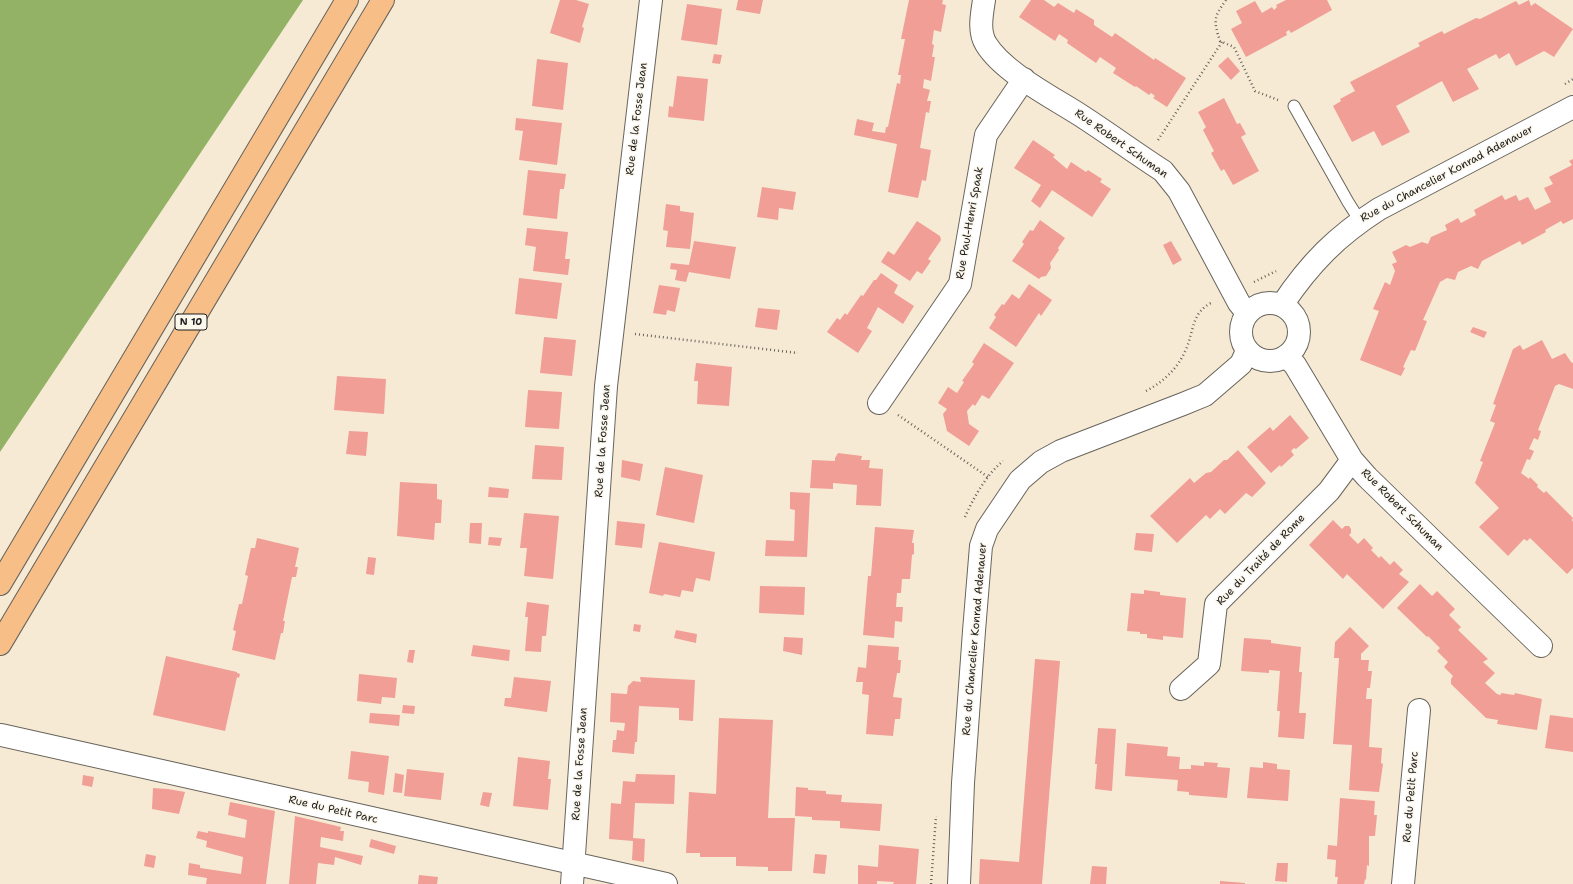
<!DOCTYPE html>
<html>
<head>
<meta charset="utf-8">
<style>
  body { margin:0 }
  canvas { display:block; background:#f6ead4 }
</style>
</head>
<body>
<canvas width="1573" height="884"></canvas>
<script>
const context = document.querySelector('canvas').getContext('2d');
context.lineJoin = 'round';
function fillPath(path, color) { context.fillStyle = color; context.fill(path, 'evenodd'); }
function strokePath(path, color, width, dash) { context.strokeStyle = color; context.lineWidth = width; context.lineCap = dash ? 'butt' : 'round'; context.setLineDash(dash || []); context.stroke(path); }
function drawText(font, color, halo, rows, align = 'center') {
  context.font = font + ' "Shantell Sans",sans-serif'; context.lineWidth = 3; context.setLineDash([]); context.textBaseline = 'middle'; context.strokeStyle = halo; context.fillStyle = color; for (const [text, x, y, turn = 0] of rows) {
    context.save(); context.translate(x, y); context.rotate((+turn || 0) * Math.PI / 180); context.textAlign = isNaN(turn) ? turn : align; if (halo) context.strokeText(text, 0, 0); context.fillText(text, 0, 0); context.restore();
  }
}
fillPath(new Path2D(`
  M0,0H303L0,452Z`), '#93b266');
fillPath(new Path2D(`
  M560,0H576L589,4L582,27L584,28L580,43L550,33Z
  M738,0H763L760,14L736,10Z
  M909,0H943L942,4L946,5L941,32L934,30L932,44L934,45L932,57H935L931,81L924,79L923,88L930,90L927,101H931L929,113L926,112L920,148L931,150L926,181L922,180L918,198L888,192L897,144L854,135L857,119L874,123L872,131L885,133L886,127H888L897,83L900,84L901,75H898L905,39H901Z
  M1031,0H1044L1054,7L1058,3L1074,13L1076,9L1094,20V25L1112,37L1115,33L1154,60L1155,58L1186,78L1167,107L1153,98L1155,96L1151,93L1149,95L1136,86L1135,87L1113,73L1116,68L1100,57L1096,63L1067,43L1068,40L1059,34L1055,41L1019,17Z
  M1286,0H1327L1332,10L1291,33L1289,30L1286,32L1287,35L1246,57L1231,29L1242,23L1236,11L1255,1L1262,13L1272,7L1274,10L1277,7L1276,5Z
  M1529,0L1531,6L1535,3L1573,29L1554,57L1544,51L1516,66L1509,53L1499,59L1496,54L1467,69L1479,89L1453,102L1442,81L1396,106L1410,132L1382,146L1374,131L1352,142L1333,106L1341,101L1340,99L1355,91L1350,82L1420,46L1418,43L1442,31L1444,34L1476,18L1480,19L1516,1L1519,5Z
  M687,4L722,9L717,45L681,40Z
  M714,54L722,55L720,64L712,63Z
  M1228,57L1240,71L1231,80L1218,66Z
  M537,59L568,63L563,110L532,106Z
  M677,76L708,79L704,121L668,117L669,106L673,107Z
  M1224,98L1237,124L1240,123L1246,134L1241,137L1259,171L1233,185L1224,169L1221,171L1211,153L1214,151L1203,130L1206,127L1198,112Z
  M516,118L562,123L557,165L519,160L523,131L515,130Z
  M1033,140L1055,155L1053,157L1067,169L1071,162L1086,172L1088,170L1102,179L1100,182L1111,189L1092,217L1052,190L1040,208L1031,201L1041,185L1014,168Z
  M1573,159V219L1563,224L1561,221L1545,230L1546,232L1522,245L1520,241L1482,261L1478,269L1471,266L1458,272L1455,280L1447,278L1440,282L1423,320L1427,321L1415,351L1411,350L1403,367L1405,368L1401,376L1360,360L1379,311L1373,309L1385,282L1390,285L1395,271L1392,264L1397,262L1392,252L1406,245L1410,247L1422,242L1428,244L1431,237L1447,230L1445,225L1458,218L1461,223L1476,215L1474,210L1502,195L1505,200L1516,195L1519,201L1528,197L1535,210L1551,202L1544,188L1553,184L1549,177L1572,165L1569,161Z
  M528,170L566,174L564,189H560L557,219L523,215Z
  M762,187L796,192L793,210L779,208L778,220L757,217Z
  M666,204L680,206V211L694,213L690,249L666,247L668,231L663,230Z
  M1040,220L1065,238L1058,248L1059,250L1050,263L1051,268L1046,276L1041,277L1039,279L1012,261L1024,244L1022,242L1030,230L1033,231Z
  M917,221L940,236L941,240L928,259L931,261L922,274L917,271L910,281L881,262L888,251L894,255Z
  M527,228L568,232L565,259H570L568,275L533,271L536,247L525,245Z
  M694,241L736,247L730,279L689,272L686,282L675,280L677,270L670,269L671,263L689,265Z
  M1171,241L1182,260L1173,265L1163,245Z
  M881,273L898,285L894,293L914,306L903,324L878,307L867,328L872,331L858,353L827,332L837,318L840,320L845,313L847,315L861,295L863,296L874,280H876Z
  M519,278L562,283L557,319L515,314Z
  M1029,284L1052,300L1041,316L1039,313L1016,347L989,328L996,317L994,315L1002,304L1004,305L1012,294L1019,299Z
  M659,285L680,288L675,312L667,310L666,315L653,313Z
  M758,308L780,310L777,330L755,327Z
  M1473,327L1487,332L1484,338L1470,332Z
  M544,337L576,340L572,376L540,373Z
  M1542,340L1552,359L1565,353L1571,362L1573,363V389L1559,384L1555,386L1538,430L1541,431L1538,440L1534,438L1529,449L1534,451L1530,460L1527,459L1521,473L1529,479L1530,477L1538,485L1537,487L1544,493L1546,491L1573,518L1572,520L1573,522V568L1567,574L1530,538L1527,541L1524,539L1508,556L1479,527L1499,508L1475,483L1483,462L1480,461L1495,423L1490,421L1496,405L1493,404L1513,349L1520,345L1523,350Z
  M984,343L1014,363L989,399L982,395L975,406L973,404L967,411L969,424L979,431L969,446L947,431L943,414L947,409L938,403L948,387L957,393L964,382L962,381L974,364L972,362Z
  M696,363L732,367L729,406L697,404L698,381H694Z
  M337,376L386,379L384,414L334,410Z
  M528,390L562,392L559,429L525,427Z
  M1290,415L1309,438L1296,449L1294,448L1291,451L1294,455L1281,467L1280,465L1271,473L1247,447L1270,427L1273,431Z
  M349,431L368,432L366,456L346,454Z
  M535,445L564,447L562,480L532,479Z
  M1238,450L1266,483L1252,497L1246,493L1225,514L1220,509L1210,519L1206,515L1177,543L1150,516L1190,478L1194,483L1206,473L1211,472L1224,460H1227Z
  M838,453L862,456L861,460H870L869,468L883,469L881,506L856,505L857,485L833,483V489L810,488L812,460L835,461V458Z
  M622,460L643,464L640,481L621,477Z
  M665,467L703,475L694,523L656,515Z
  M400,482L437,484V499L442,500L441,523H435L434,540L397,536Z
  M489,487L509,489L508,498L488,497Z
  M790,492L810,493L807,557L765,556L766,540L794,541L795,510L790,509Z
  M524,513L559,516L553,579L524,576L527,548H520Z
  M1333,520L1342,529L1345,526H1349L1351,529V533L1349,535L1358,544L1364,538L1373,548L1371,550L1379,558L1381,556L1390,565L1394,561L1403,570L1399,574L1409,582L1383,609L1347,574L1343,579L1309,545Z
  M617,521L645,524L642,548L615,545Z
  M470,523H482L481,544L469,543Z
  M875,527L914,530L912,543H914V554L912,555L910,579H902L901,593H897L896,607H903L902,622L895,621L894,638L863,635L868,576H871Z
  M1136,533L1154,534L1152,552L1134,550Z
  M489,537L502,538L500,546L488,545Z
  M257,538L299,548L295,567H298L296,577H292L283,621H285L283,633H281L275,660L232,650L236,631L233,630L239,604H242L248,576L245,575L251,548H255Z
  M659,542L715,552L710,581L696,578L693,592L682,590L680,597L664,594L663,596L649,593Z
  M368,557L376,558L374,575L366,574Z
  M1420,584L1432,596L1437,591L1455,609L1449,615L1461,627L1458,630L1488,659L1483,662L1495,673L1485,683L1497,694L1501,695V693L1514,695L1515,693L1542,699L1537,730L1497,724L1498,720L1486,718L1451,684V679L1453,676L1444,667L1448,662L1437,651L1440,648L1428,636L1427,637L1397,608Z
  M760,586L805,587L804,615L759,613Z
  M1144,590L1160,592V595L1186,598L1183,638L1163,636V640L1147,638V634H1140V632L1127,631L1131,593L1144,594Z
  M527,602L549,605L546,636H542L541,652L525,651L528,617H525Z
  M634,624L641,625L640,632L633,631Z
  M1350,627L1369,646L1361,654V660H1369L1368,671H1372L1370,688H1367L1366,699H1372L1369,747L1382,748L1381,763L1383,764L1379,792L1349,790L1352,745L1333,744L1339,658H1334L1335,642Z
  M676,630L697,634L696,643L674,638Z
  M784,637L803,638L802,655L783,651Z
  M1244,638L1271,640V643L1301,647L1299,672H1302L1299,713H1306L1304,739L1278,737L1280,711H1277L1280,671L1269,670V673L1241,671Z
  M473,645L510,650L509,661L471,656Z
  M868,645L899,647L898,660H901L900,673H897L893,697L902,698L900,719H895L893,736L866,734L869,695L862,694L863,682H856L858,667L866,668Z
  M409,650H415L413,663L407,662Z
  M166,656L237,672V673L240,674L239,678L237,677L225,731L153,715Z
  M1035,659L1060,661L1042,884H979L980,859L1019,862Z
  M359,674L397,678L395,698L382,697L381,704L357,701Z
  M514,677L551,681L547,712L504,706L505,698H511Z
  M640,677L695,680L693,721L679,720V708L639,706L637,742H635L634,754L612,752L613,740H616L617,730L624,731L625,723L610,722L611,693L627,694L628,686L633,681L641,682Z
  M403,705L415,706L414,714L402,713Z
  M370,713L400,715L399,726L369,723Z
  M1550,715L1573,718V752L1545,748Z
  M719,718L773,720L768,818H795L792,871H768V867L736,866V857H700V853H686L689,792L716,794Z
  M1098,728L1116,729L1112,791L1095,789L1097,764H1095Z
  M1127,743L1168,747L1167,756L1180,757L1179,769H1191V765L1204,766V762L1218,763L1217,767L1230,768L1227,798L1189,795V792L1177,791L1178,780L1125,776Z
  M351,751L389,756L384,795L368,792L369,782L348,779Z
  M518,757L550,761L548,779H551L548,810L513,806Z
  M1263,762L1277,764V769L1290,770L1288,801L1247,798L1250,767L1263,768Z
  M407,769L444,773L441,800L404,796Z
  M395,773L404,775L402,793L393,792Z
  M636,774L675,775L674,804L635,803L633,838L645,839L644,862L632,860L633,841L609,839L611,803L621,804L623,781L635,782Z
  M83,775L94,777L92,787L82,785Z
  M796,787L808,788V790L826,791V794L842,795L841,802L882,804L880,831L840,828V821L812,820V817L795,816Z
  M153,788L168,789L185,792L179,814L152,809Z
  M483,792L492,793L489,807L480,805Z
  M1340,798L1375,801L1374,815H1377L1375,836H1369V866L1367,865L1366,880L1365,879L1364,884H1337L1338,877H1335L1336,860L1327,859L1328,845L1337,846Z
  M230,802L275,811L266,884H206L207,878L188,875L189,863L200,865V868L241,874L243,857L206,847L207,841L196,838L198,831L208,833V831L245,838L247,820L228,815Z
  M295,816L341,827L340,831H344L343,841L321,837L320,847L363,856L361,865L335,857L334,865L318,863L316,884H289Z
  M371,839L396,846L394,854L369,847Z
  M879,845L919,849L916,884H893L894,882L877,881V884H858V865L878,867Z
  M146,854L156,856L154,868L144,866Z
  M815,854L827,855L825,874L813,873Z
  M1277,863H1288L1287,882L1275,881Z
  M1092,866L1107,867L1106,884H1090Z
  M419,875L438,877L437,884H418Z
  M1220,881L1245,883V884H1220Z`), '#f19e97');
const lane = new Path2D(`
  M1294,106L1348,202L1360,221`);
const street = new Path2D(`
  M984,0C982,14 978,31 986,44C1003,72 1052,97 1080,115C1108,133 1135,153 1163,171L1179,191L1239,303L1247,313
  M1241 332a29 29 0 1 1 58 0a29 29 0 1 1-58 0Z
  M1282,305C1310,263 1337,236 1379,209L1573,107
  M1286,356L1295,365L1352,460L1367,477L1541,646
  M879,403L960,284L986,135L1024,79
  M1181,689L1209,664L1216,604L1329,491L1352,460
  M1,735L666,884
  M572,884L606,386L651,0
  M959,884L963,783L974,631L981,546L987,529L1020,480L1041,462L1061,451L1183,404L1205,395L1241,364L1247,351
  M1403,884L1419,710`);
const primary = new Path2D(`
  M0,584L347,0
  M0,644L383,0`);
strokePath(lane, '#68645c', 13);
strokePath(street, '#68645c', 24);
strokePath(primary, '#68645c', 24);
strokePath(new Path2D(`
  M1226,0C1214,17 1213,20 1220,41L1234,47L1255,91L1278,100
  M1565,84L1573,79
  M1158,140L1222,42
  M1254,282L1276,271
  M635,334L798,353
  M1146,391C1165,381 1179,367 1187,347C1194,329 1192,313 1211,303
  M898,415L988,477
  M965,517C974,497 986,475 1003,461
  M931,884L936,816`), '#68645c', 2.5, [1, 3]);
strokePath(lane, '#fff', 11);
strokePath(street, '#fff', 22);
strokePath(primary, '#f7be88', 22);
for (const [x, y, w] of [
  [191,322,32]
]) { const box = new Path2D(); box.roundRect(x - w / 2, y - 8, w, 16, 3); context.fillStyle = '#fbf7ec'; context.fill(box); strokePath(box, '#1c1c1c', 1); }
drawText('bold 10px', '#1c1c1c', null, [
  ["N 10",191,322]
]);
drawText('11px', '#1c1c1c', '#fbf7ec', [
  ["Rue de la Fosse Jean",637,119,-83],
  ["Rue Robert Schuman",1121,144,35],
  ["Rue du Chancelier Konrad Adenauer",1447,174,-28],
  ["Rue Paul-Henri Spaak",970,223,-80],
  ["Rue de la Fosse Jean",603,441,-86],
  ["Rue Robert Schuman",1402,510,45],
  ["Rue du Traité de Rome",1261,560,-46],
  ["Rue du Chancelier Konrad Adenauer",975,639,-85],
  ["Rue de la Fosse Jean",580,764,-86],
  ["Rue du Petit Parc",1411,797,-85],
  ["Rue du Petit Parc",333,810,13]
]);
</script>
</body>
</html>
